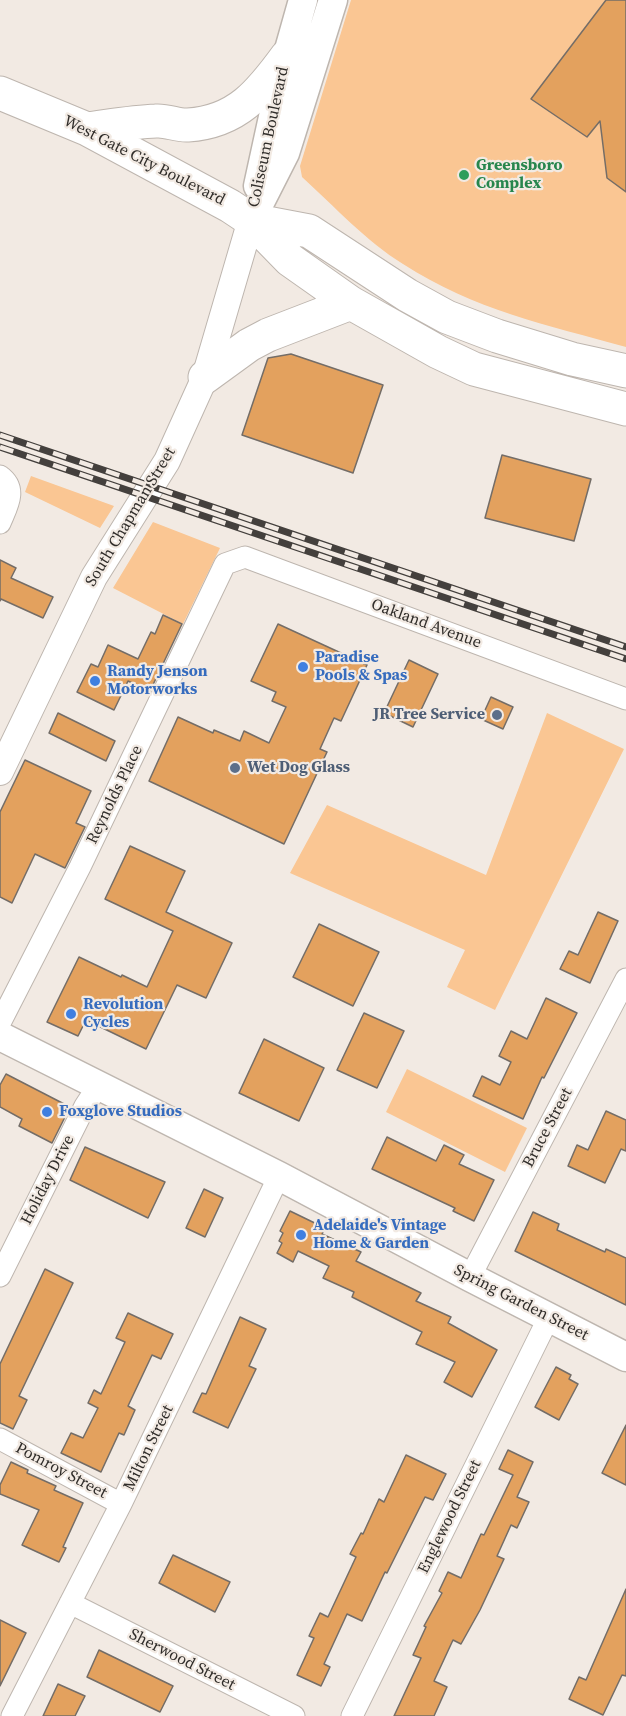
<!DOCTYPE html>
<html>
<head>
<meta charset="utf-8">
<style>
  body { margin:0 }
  canvas { display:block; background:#f2eae3 }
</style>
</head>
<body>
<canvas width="626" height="1716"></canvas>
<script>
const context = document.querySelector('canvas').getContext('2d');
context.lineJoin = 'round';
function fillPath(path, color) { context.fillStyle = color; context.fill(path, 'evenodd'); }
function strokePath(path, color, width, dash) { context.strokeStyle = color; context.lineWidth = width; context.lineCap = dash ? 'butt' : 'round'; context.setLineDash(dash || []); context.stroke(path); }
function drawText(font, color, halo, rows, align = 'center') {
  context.font = font + ' "Source Serif 4",serif'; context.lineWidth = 4.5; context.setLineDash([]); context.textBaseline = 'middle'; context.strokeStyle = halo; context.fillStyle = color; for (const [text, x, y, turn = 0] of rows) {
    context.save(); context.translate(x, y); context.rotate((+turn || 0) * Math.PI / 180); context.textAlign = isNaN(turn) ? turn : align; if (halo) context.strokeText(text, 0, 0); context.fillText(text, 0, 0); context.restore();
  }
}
fillPath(new Path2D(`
  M351,0H626V347C547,325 474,310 403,264C366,241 335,207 302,177L300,166Z
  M31,476L114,506L100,528L25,492Z
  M153,522L220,548L183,624L113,588Z
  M547,713L624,749L495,1010L447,987L465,950L290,873L327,805L486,875Z
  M407,1069L527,1128L505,1172L386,1112Z`), '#fac693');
const building = new Path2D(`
  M606,0H626V192L607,178L600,121L587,137L531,99Z
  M291,354L383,385L353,473L242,435L268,358Z
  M502,455L591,479L574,541L485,518Z
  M0,560L16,568L11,578L53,597L43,618L1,599L0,601Z
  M163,615L182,624L150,691L128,681L114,710L77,692L91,664L98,667L108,645L138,659L151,632L155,634Z
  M278,624L367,665L341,721L334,718L320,749L327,752L284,844L149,781L178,717L213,733L214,730L240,741L244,731L269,743L286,707L272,701L276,692L251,681Z
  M409,660L438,674L413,727L384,713Z
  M491,697L513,707L503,729L481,719Z
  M58,713L115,741L106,761L49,733Z
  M25,760L91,791L76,823L85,827L65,868L35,854L12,903L0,897V812Z
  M130,846L185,871L166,912L232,943L206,998L177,985L146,1049L86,1020L78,1036L47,1022L79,957L121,977L122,975L147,987L173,931L105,899Z
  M598,912L618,921L590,983L560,969L569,951L578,955Z
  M319,924L379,952L353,1006L293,977Z
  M546,998L577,1013L544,1078L542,1077L523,1119L473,1096L482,1076L500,1085L511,1062L499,1056L511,1031L527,1039Z
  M364,1013L404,1031L377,1088L337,1070Z
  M264,1039L324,1068L299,1121L239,1093Z
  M6,1074L70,1107L52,1143L19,1126L22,1119L0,1107V1085Z
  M606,1111L626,1120V1151L621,1149L605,1183L568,1166L577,1145L588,1150Z
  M387,1137L436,1161L444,1145L464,1155L459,1164L494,1180L474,1221L453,1211L455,1208L372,1169Z
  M85,1147L165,1182L148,1218L70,1180Z
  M204,1189L223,1198L205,1237L186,1228Z
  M290,1211L325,1228L322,1234L361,1252L356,1261L421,1293L416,1301L451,1317L448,1323L497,1350L472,1397L444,1382L455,1362L416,1344L422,1332L352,1297L354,1292L323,1278L329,1266L298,1251L293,1262L277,1253L282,1243L279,1241L283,1233L280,1231Z
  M533,1212L559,1224L557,1230L605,1252L606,1249L626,1258V1305L515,1251Z
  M45,1269L73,1283L19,1396L27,1400L13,1429L0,1423V1364Z
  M128,1313L173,1334L161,1359L152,1355L128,1406L135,1410L124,1435L119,1433L101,1472L61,1453L71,1433L83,1438L98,1408L88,1403L94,1390L101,1394L125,1342L116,1338Z
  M240,1317L266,1329L249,1366L256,1369L228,1428L193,1412L202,1393L206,1394Z
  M556,1367L571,1375L569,1379L578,1384L559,1420L535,1407Z
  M626,1425V1485L602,1473Z
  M508,1450L533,1462L517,1497L529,1502L517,1528L511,1525L497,1556L504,1559L480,1610L461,1644L453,1640L434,1681L447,1687L434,1716H394L421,1658L413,1655L426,1627L424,1626L442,1593L439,1591L448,1572L461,1578L481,1534L484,1535L513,1475L499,1469Z
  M406,1455L446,1474L433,1500L425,1497L387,1573L385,1572L362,1621L347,1614L324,1664L330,1667L321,1686L297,1675L314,1638L309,1636L320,1613L328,1617L356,1557L350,1554L361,1533L363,1534L379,1499L384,1502Z
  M11,1462L28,1470L27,1473L56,1486L54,1490L83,1503L63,1547L66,1548L59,1562L22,1545L39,1510L0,1494V1485Z
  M173,1555L230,1582L215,1612L159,1583Z
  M626,1589V1676L622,1675L603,1715L569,1699L579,1677L586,1680Z
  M0,1620L26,1633L0,1686Z
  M99,1650L173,1686L160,1712L87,1677Z
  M58,1684L85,1696L75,1716H43Z`);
fillPath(building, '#e3a15e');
strokePath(building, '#746d67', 1.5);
const minor = new Path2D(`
  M0,476C18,489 7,506 0,523
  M0,1023L80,867L225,564L245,557L626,699
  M0,1276L85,1106L98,1086
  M470,1277L626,979
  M0,1439L121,1504
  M70,1603L294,1716
  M12,1716L121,1504L279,1176
  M352,1716L549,1317`);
const tertiary = new Path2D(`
  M0,772L94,577L167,461L205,377L251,220`);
const secondary = new Path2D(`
  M258,186L283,71L303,0
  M251,220L285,153L333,0
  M0,1036L279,1176L470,1277L626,1357`);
const primary = new Path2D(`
  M0,93L87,129L230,206L251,220L290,260L351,303L438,352L474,369L626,409
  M87,129C110,126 133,122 156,121C167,120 178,126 188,125C237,122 260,93 287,56
  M251,220L309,231L407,295L447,317L497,336L572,359L626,371
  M205,377L249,345L268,335L351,303`);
strokePath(minor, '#beb6af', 23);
strokePath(tertiary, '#beb6af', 28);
strokePath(secondary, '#beb6af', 31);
strokePath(primary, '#beb6af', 35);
strokePath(minor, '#fff', 21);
strokePath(tertiary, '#fff', 26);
strokePath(secondary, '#fff', 28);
strokePath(primary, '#fff', 33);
const rail = new Path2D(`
  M0,435L626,647
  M0,447L626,659`);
strokePath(rail, '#44403d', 7);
strokePath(rail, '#f2eae3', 4.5, [14]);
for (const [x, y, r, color] of [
  [464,175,6,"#2e9e5b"],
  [303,667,6,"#3f7fe0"],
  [95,681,6,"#3f7fe0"],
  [497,715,6,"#5c6f8a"],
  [235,768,6,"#5c6f8a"],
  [71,1014,6,"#3f7fe0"],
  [47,1112,6,"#3f7fe0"],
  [301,1235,6,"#3f7fe0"]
]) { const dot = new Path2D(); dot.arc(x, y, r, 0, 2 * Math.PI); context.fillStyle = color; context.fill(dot); strokePath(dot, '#f2eae3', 2); }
drawText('16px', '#302d2a', '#f2eae3', [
  ["Coliseum Boulevard",269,137,-78],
  ["West Gate City Boulevard",144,161,27],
  ["South Chapman Street",131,517,-59],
  ["Oakland Avenue",426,624,20],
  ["Reynolds Place",115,795,-64],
  ["Bruce Street",548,1128,-62],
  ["Holiday Drive",48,1180,-63],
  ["Spring Garden Street",521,1303,27],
  ["Milton Street",149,1448,-64],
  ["Pomroy Street",61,1471,28],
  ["Englewood Street",450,1517,-64],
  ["Sherwood Street",182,1660,27]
]);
drawText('bold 16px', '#27864d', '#f2eae3', [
  ["Greensboro",476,166],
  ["Complex",476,184]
], 'left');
drawText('bold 16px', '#366cbe', '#f2eae3', [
  ["Paradise",315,658],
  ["Pools & Spas",315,676],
  ["Randy Jenson",107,672],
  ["Motorworks",107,690],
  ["Revolution",83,1005],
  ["Cycles",83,1023],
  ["Foxglove Studios",59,1112],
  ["Adelaide's Vintage",313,1226],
  ["Home & Garden",313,1244]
], 'left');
drawText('bold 16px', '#4e5e75', '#f2eae3', [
  ["JR Tree Service",485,715],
  ["Wet Dog Glass",247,768,"left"]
], 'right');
</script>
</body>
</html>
